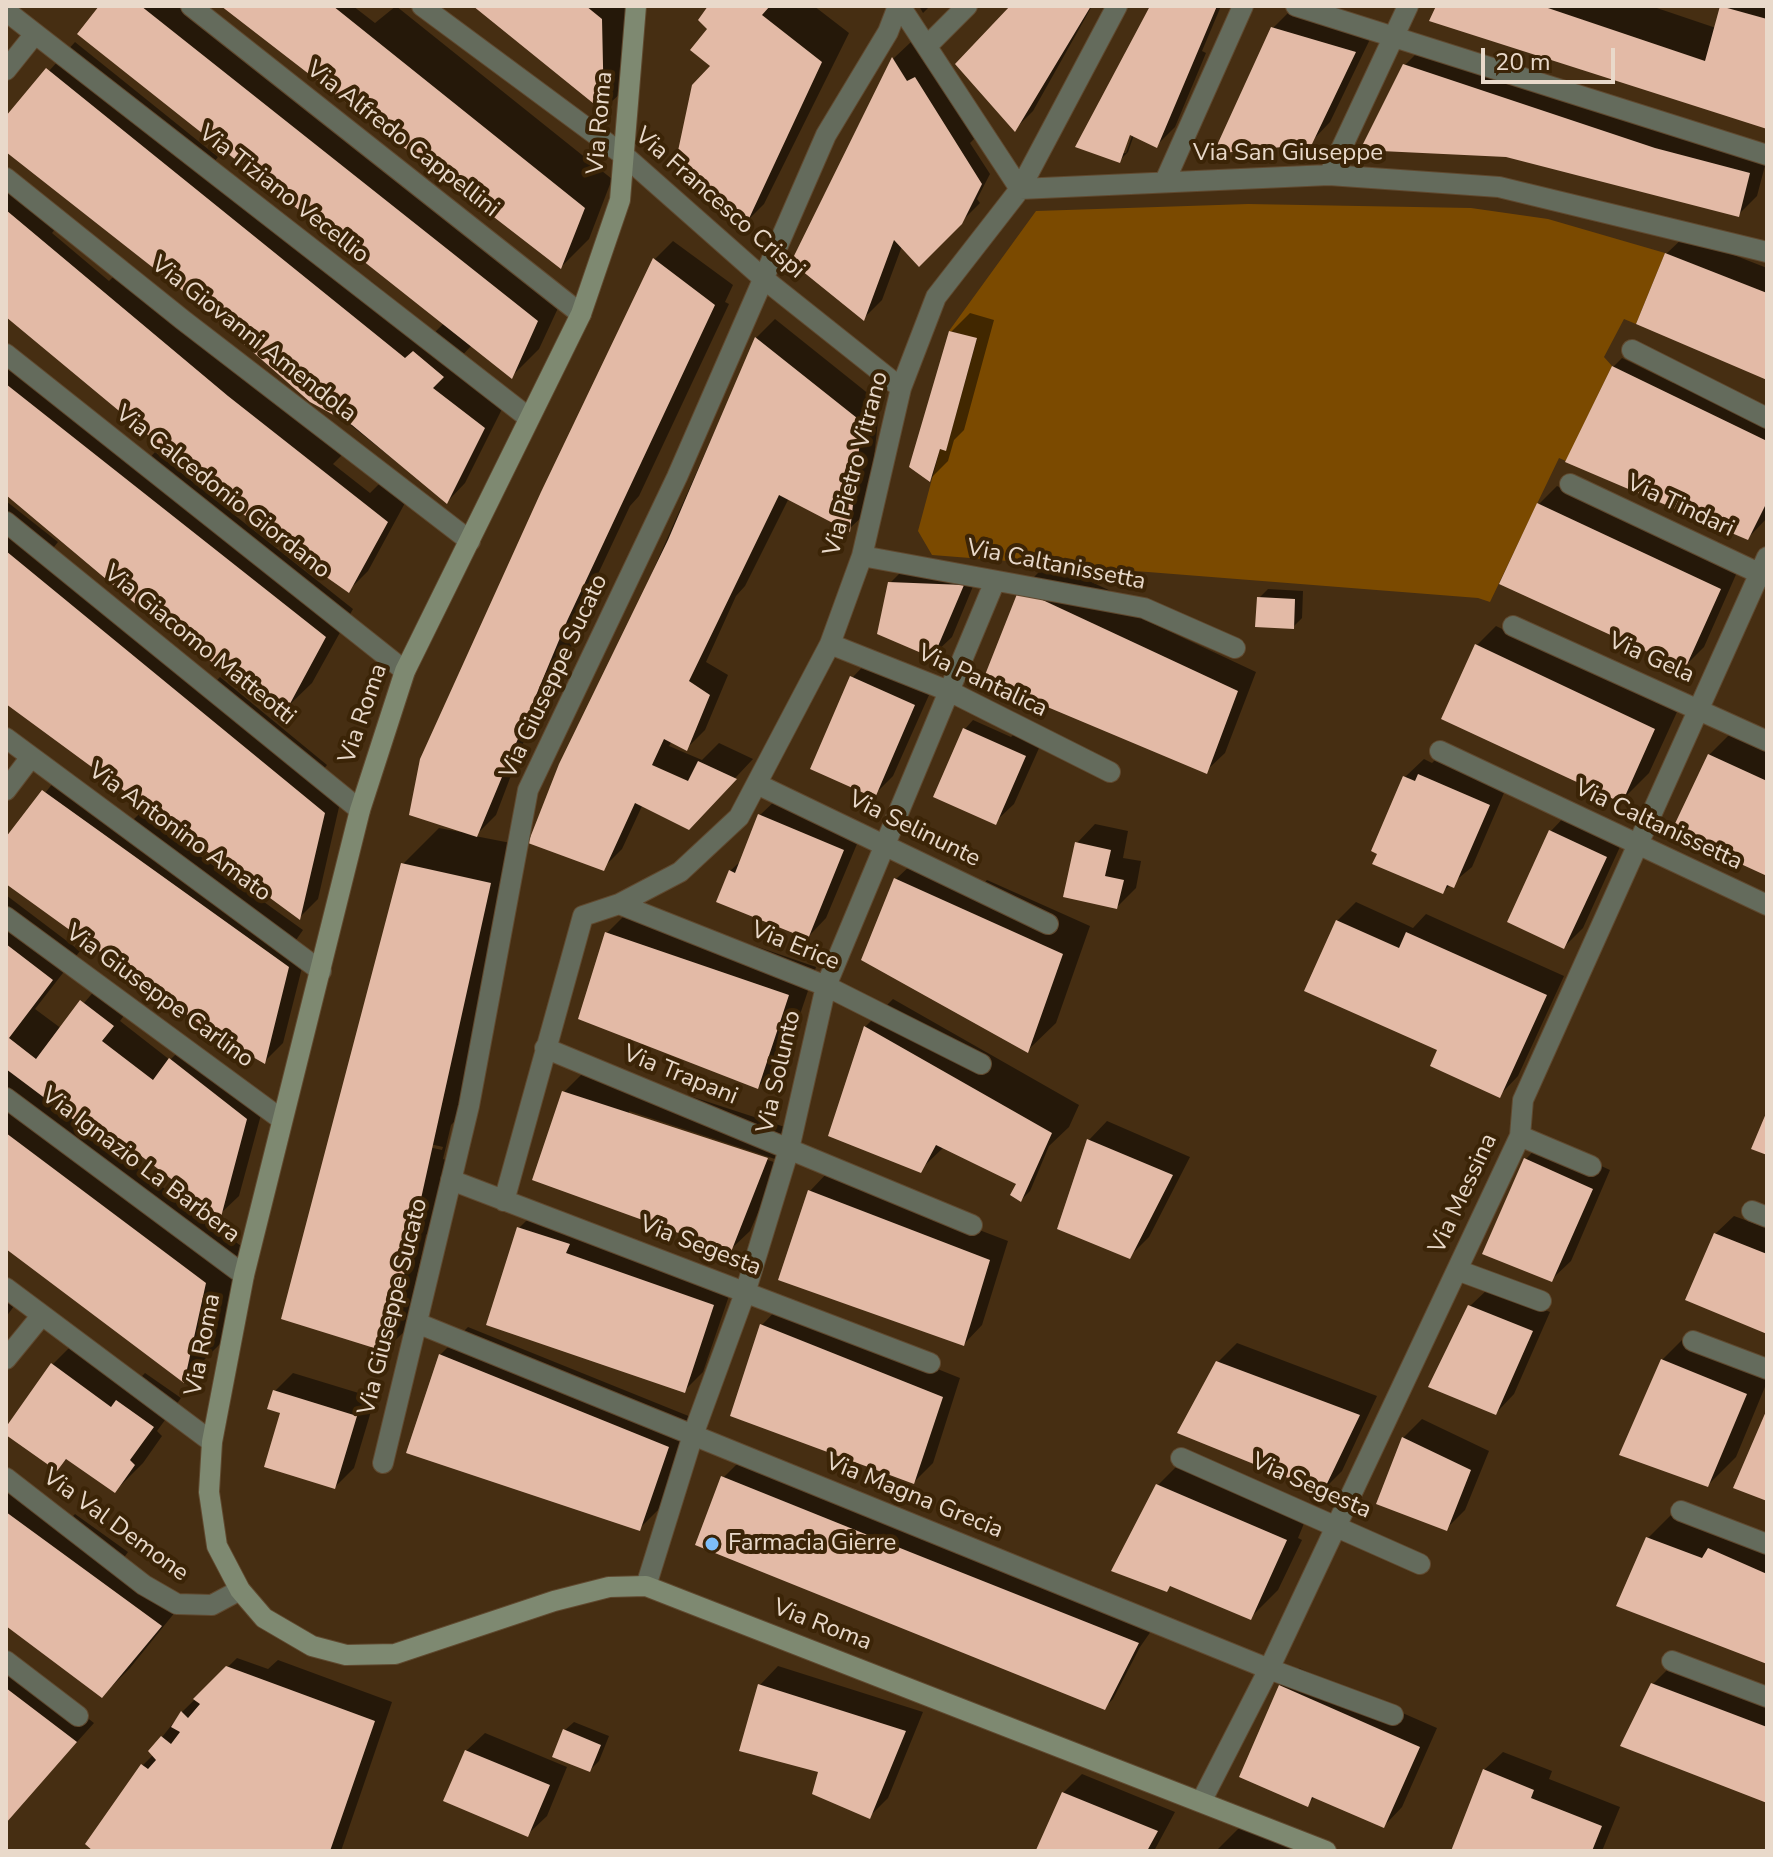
<!DOCTYPE html>
<html>
<head>
<meta charset="utf-8">
<style>
  body { margin:0 }
  #map { position:relative; width:1773px; height:1857px; overflow:hidden; background:#462e12; font-family:"Nunito Sans",sans-serif }
  canvas { display:block }
  .frame { position:absolute; inset:0; border:8px solid #e9d9ca; pointer-events:none }
  .scale { position:absolute; left:1481px; top:48px; width:134px; height:36px; box-sizing:border-box; border:4px solid #e9d9ca; border-top:0; padding-left:10px; font-size:24px; line-height:28px; white-space:nowrap; color:#e9d9ca; -webkit-text-stroke:6px #3b2407; paint-order:stroke }
</style>
</head>
<body>
<div id="map">
<canvas width="1773" height="1857"></canvas>
<div class="frame"></div>
<div class="scale">20 m</div>
</div>
<script>
const context = document.querySelector('canvas').getContext('2d');
context.lineJoin = 'round';
function fillPath(path, color) { context.fillStyle = color; context.fill(path, 'evenodd'); }
function strokePath(path, color, width, dash) { context.strokeStyle = color; context.lineWidth = width; context.lineCap = dash ? 'butt' : 'round'; context.setLineDash(dash || []); context.stroke(path); }
function drawText(font, color, halo, rows, align = 'center') {
  context.font = font + ' "Nunito Sans",sans-serif'; context.lineWidth = 8; context.setLineDash([]); context.textBaseline = 'middle'; context.strokeStyle = halo; context.fillStyle = color; for (const [text, x, y, turn = 0] of rows) {
    context.save(); context.translate(x, y); context.rotate((+turn || 0) * Math.PI / 180); context.textAlign = isNaN(turn) ? turn : align; if (halo) context.strokeText(text, 0, 0); context.fillText(text, 0, 0); context.restore();
  }
}
fillPath(new Path2D(`
  M1248,204L1471,208L1548,219L1665,253L1636,324L1624,319L1604,357L1612,366L1566,461L1559,458L1490,602L1478,598L932,555L918,531L940,449L946,450L977,339L949,331L1036,211Z`), '#7b4a00');
fillPath(new Path2D(`
  M101,6H183L565,293L539,349L512,376L472,345L459,359L477,374L471,386L502,409L465,483L447,502L6,150V119L75,42L218,157L210,167L362,290L371,281L435,332L444,323Z
  M224,6H353L375,23L396,6L612,179L589,239L561,267Z
  M476,6H630L632,82L604,109Z
  M711,6H814L849,33L764,204L746,222L713,65Z
  M919,6H930L923,13Z
  M1013,6H1092L1033,111L1015,129Z
  M1153,6H1221L1202,51L1206,53L1175,127L1157,145L1134,135L1128,152L1119,161L1078,146ZM1132,126L1135,127L1126,153H1121Z
  M1438,6H1651L1716,28L1723,6H1767V127Z
  M1291,10L1373,33L1330,122L1311,142L1272,29Z
  M912,41L980,133L970,143L990,174L977,199L980,203L919,264L902,246L882,300L864,318L859,127L894,58Z
  M1423,47L1767,158L1757,196L1738,215L1404,66Z
  M6,176L61,222L52,233L109,281L128,262L352,445L333,464L370,493L380,483L405,503L368,571L349,590L6,314Z
  M1685,236L1767,268V378L1666,254Z
  M673,241L733,285L725,302L729,304L639,496L630,506L590,591L594,593L542,716L529,728L496,815L475,836L526,846L468,1108L451,1125L443,1159L456,1163L444,1217L426,1235L405,1331L386,1349L283,1317L403,864L439,828L461,832L462,830L411,813L422,760L543,493L654,260ZM379,1132L443,1147L442,1150L379,1136Z
  M970,313L994,320L964,430L954,440L948,461L930,479L951,332Z
  M775,319L880,403L868,511L849,529L789,498L745,586L736,596L706,662L728,675L705,730L686,749L672,741L669,746L702,760L719,743L753,759L707,808L643,804L622,849L603,868L640,600L756,338Z
  M6,350L146,462L155,452L353,609L312,683L284,710L6,494Z
  M1622,358L1673,383L1683,373L1767,414V518L1748,538L1613,367Z
  M1557,486L1738,570L1704,647L1685,666L1538,505Z
  M6,501L58,542L50,552L211,686L220,677L327,765L319,775L342,794L318,899L300,917L6,701Z
  M1049,562L1149,609L1145,620L1256,672L1225,753L1206,771L1021,590Z
  M909,564L981,567L952,637L933,655L890,583Z
  M1268,589L1303,591L1302,618L1293,627L1259,598Z
  M1496,626L1550,652L1682,701L1649,773L1621,801L1477,645Z
  M870,659L933,686L893,776L874,795L852,678Z
  M973,720L1011,737L1021,727L1044,737L1014,804L995,822L965,729Z
  M1737,727L1767,741V874L1709,755Z
  M1438,757L1507,786L1472,867L1442,892L1405,777L1424,759L1432,763Z
  M62,772L131,822L140,813L303,930L296,940L307,948L283,1043L264,1062L6,882V841Z
  M779,797L862,832L826,918L808,937L730,871L743,859L760,815Z
  M1569,812L1624,838L1583,928L1564,947L1551,831Z
  M1095,824L1128,831L1123,858L1141,861L1136,888L1117,907L1077,843Z
  M915,861L978,889L987,880L1090,926L1056,1023L1028,1050L896,879Z
  M6,895L80,951L35,1009L62,1029L101,983L131,1006L120,1021L170,1060L189,1041L265,1100L239,1196L220,1214L109,1130L100,1140L241,1246L220,1344L184,1380L6,1247Z
  M1356,902L1413,928L1426,914L1564,976L1518,1076L1500,1095L1440,1049L1337,921Z
  M626,914L706,929L816,967L785,1059L758,1087L607,933Z
  M893,999L1079,1105L1069,1127L1049,1146L1030,1191L1021,1200L1018,1183L944,1147L920,1170L865,1027Z
  M583,1073L644,1081L794,1130L750,1231L731,1249L564,1092ZM629,1111L778,1160L777,1163L629,1115Z
  M1107,1121L1190,1157L1149,1237L1130,1256L1089,1140Z
  M1544,1140L1610,1170L1571,1261L1552,1279L1485,1252L1526,1159Z
  M828,1172L1008,1241L982,1325L964,1344L810,1191Z
  M538,1209L732,1287L703,1372L685,1390L519,1228Z
  M1734,1216L1767,1228V1332L1715,1234Z
  M6,1287L20,1298L6,1317Z
  M1489,1288L1550,1312L1514,1394L1496,1413L1470,1306Z
  M780,1306L960,1378L933,1463L914,1482L762,1325Z
  M468,1327L696,1419L667,1501L639,1529L440,1355Z
  M1690,1332L1767,1363V1382L1736,1457L1708,1485L1662,1360Z
  M80,1337L139,1379L145,1373L181,1398L157,1431L162,1436L143,1463L115,1491L68,1458L57,1468L6,1432L52,1365Z
  M1237,1343L1377,1396L1342,1471L1323,1490L1218,1362Z
  M293,1373L375,1398L354,1468L335,1487L282,1412L275,1391Z
  M1422,1419L1489,1451L1465,1510L1446,1529L1403,1438Z
  M751,1450L1099,1588L1095,1600L1156,1624L1140,1647L1113,1699L1104,1708L723,1478Z
  M1186,1457L1305,1521L1298,1538L1302,1540L1278,1590L1250,1618L1172,1585L1166,1590L1158,1485Z
  M6,1467L60,1529L75,1514L128,1552L120,1563L180,1606L130,1668L102,1696L6,1623Z
  M1676,1510L1729,1530L1737,1522L1767,1534V1662L1648,1538Z
  M6,1650L25,1665L26,1670L94,1723L7,1820Z
  M237,1658L268,1669L278,1660L392,1702L341,1851H98L143,1765L154,1754L151,1751L182,1712Z
  M1672,1665L1767,1689V1801L1653,1684Z
  M778,1666L923,1712L888,1798L869,1817L820,1770L760,1685Z
  M1299,1668L1437,1728L1402,1807L1384,1826L1316,1796L1307,1804L1280,1686Z
  M574,1722L609,1736L599,1761L590,1770L565,1730Z
  M485,1733L567,1767L547,1816L528,1834L466,1751Z
  M1503,1752L1552,1771L1549,1779L1620,1807L1602,1851H1453L1484,1770Z
  M1082,1774L1175,1812L1154,1851L1038,1849L1063,1793Z
  M1241,1826L1300,1851H1216Z`), '#0007');
fillPath(new Path2D(`
  M99,6H141L538,321L512,379L77,34Z
  M221,6H333L585,208L561,269Z
  M473,6H586L602,19L604,112Z
  M708,6H770L762,15L822,62L746,225L675,165L692,85L710,66L690,50L707,29L698,20Z
  M1010,6H1091L1015,132L955,64Z
  M1150,6H1217L1157,148L1130,135L1120,163L1075,147Z
  M1436,6H1542L1705,61L1720,6L1767,19V129L1429,21Z
  M1271,27L1356,52L1312,144L1213,154Z
  M892,57L907,81L915,77L982,184L962,224L919,267L894,240L864,321L791,262Z
  M1403,64L1655,148L1750,173L1739,217L1506,157L1360,150Z
  M46,68L405,358L413,351L444,377L433,388L485,428L447,504L352,425L310,402L189,296L6,152V116Z
  M6,210L228,396L388,522L349,593L278,543L6,317Z
  M1665,253L1767,293V380L1636,324Z
  M653,258L715,305L567,621L477,837L409,815L420,759L541,492Z
  M949,331L977,338L946,451L940,449L930,482L909,467Z
  M755,337L862,422L850,532L779,495L689,681L710,695L687,751L664,739L652,765L688,781L698,761L737,779L689,830L635,803L604,871L528,843L559,764L668,540Z
  M1612,366L1767,441V502L1748,540L1565,462Z
  M6,384L326,637L285,713L169,632L6,495Z
  M1537,503L1721,589L1685,669L1499,584Z
  M6,551L325,813L300,920L6,704Z
  M888,582L964,585L933,658L877,634Z
  M1019,589L1238,691L1207,774L983,680Z
  M1257,597L1295,599L1294,629L1255,627Z
  M1475,644L1655,729L1622,803L1441,719Z
  M850,676L915,705L875,798L810,769Z
  M963,728L1026,756L996,825L933,797Z
  M1708,754L1767,781V876L1671,832Z
  M1418,774L1490,805L1454,888L1447,885L1443,894L1372,864L1377,854L1371,851L1403,776L1415,781Z
  M42,790L289,967L265,1064L218,1037L6,884V837Z
  M758,814L844,850L808,939L716,902L729,870L735,873Z
  M1549,830L1607,857L1564,949L1507,922Z
  M1075,842L1111,850L1105,876L1124,880L1117,909L1063,897Z
  M401,863L491,883L387,1352L281,1319Z
  M894,878L1063,954L1028,1053L861,960Z
  M1336,920L1399,948L1406,932L1547,995L1500,1098L1430,1066L1437,1050L1304,991Z
  M605,932L789,995L758,1089L578,1019Z
  M6,944L53,980L9,1038L36,1059L80,1000L114,1026L102,1041L153,1080L169,1058L247,1119L221,1217L115,1136L108,1132L102,1141L6,1069Z
  M864,1026L1052,1133L1021,1202L1010,1195L1016,1184L936,1145L921,1173L828,1136Z
  M562,1091L768,1158L731,1252L532,1180Z
  M1767,1111V1155L1751,1149Z
  M6,1133L206,1283L184,1383L6,1249Z
  M1087,1139L1173,1175L1130,1259L1057,1229Z
  M1524,1158L1593,1189L1552,1282L1482,1254Z
  M808,1190L990,1260L964,1346L778,1280Z
  M517,1227L570,1244L566,1253L714,1305L685,1393L486,1325Z
  M1714,1233L1767,1254V1334L1685,1300Z
  M1468,1305L1533,1331L1496,1415L1428,1387Z
  M760,1324L943,1397L914,1484L730,1416Z
  M439,1354L669,1447L640,1531L406,1453Z
  M1661,1359L1747,1394L1708,1487L1619,1455Z
  M1216,1361L1360,1415L1323,1492L1177,1433Z
  M51,1363L111,1407L116,1400L154,1427L130,1460L135,1465L115,1493L66,1459L57,1471L6,1435V1427Z
  M273,1390L357,1416L335,1489L264,1467L280,1413L267,1409Z
  M1767,1409V1501L1733,1488Z
  M1402,1437L1471,1470L1447,1531L1376,1504Z
  M721,1476L910,1552L1139,1643L1105,1710L695,1545Z
  M1156,1484L1287,1540L1251,1620L1170,1586L1167,1592L1111,1571Z
  M6,1512L162,1626L102,1698L6,1626Z
  M1646,1537L1702,1558L1708,1548L1767,1574V1664L1616,1606Z
  M226,1666L375,1721L330,1851H93L85,1844L141,1764L148,1769L156,1760L148,1751L161,1736L171,1744L180,1732L171,1727L181,1711L188,1718L200,1704L193,1699Z
  M1651,1683L1767,1727V1803L1620,1746Z
  M758,1684L906,1731L870,1819L812,1794L818,1772L739,1751Z
  M1279,1685L1420,1747L1384,1828L1312,1797L1308,1807L1239,1777Z
  M6,1688L77,1742L6,1823Z
  M563,1729L601,1745L590,1772L552,1757Z
  M465,1750L550,1785L528,1837L443,1801Z
  M1483,1769L1534,1790L1531,1798L1602,1826L1592,1851H1451Z
  M1062,1792L1158,1831L1147,1851L1036,1850Z`), '#e3baa6');
const street = new Path2D(`
  M191,6L581,314
  M422,6L626,157L764,279L901,388
  M900,6L1020,189L1329,175L1499,187L1767,252
  M1296,6L1767,155
  M6,11L529,418
  M927,46L967,6
  M6,70L34,35
  M1329,175L1408,6
  M6,178L183,320L470,541
  M1165,181L1243,6
  M1632,350L1767,418
  M6,354L405,671
  M1570,484L1767,577
  M6,522L360,810
  M862,556L1144,608L1235,648
  M1513,626L1767,741
  M830,644L951,692L1110,772
  M6,738L321,971
  M1440,751L1767,905
  M757,784L1048,924
  M6,790L31,757
  M619,904L680,872L739,817L830,644L862,556L901,388L936,297L1020,189L1117,6
  M6,917L281,1119
  M545,1048L972,1225
  M6,1098L244,1275
  M1520,1136L1591,1166
  M451,1180L930,1363
  M504,1201L583,916L619,904L826,986L981,1064
  M1752,1211L1767,1217
  M1457,1270L1541,1301
  M6,1288L212,1442
  M417,1323L1269,1669L1393,1715
  M1693,1341L1767,1369
  M6,1359L42,1315
  M1181,1458L1420,1564
  M383,1463L469,1106L528,790L677,477L826,135L888,32L898,6
  M6,1478L144,1585L177,1604L212,1605L240,1590
  M1681,1511L1767,1544
  M646,1586L693,1435L745,1293L789,1149L826,986L995,581
  M6,1661L78,1716
  M1672,1661L1767,1697
  M1202,1800L1269,1669L1520,1136L1523,1100L1767,557`);
const secondary = new Path2D(`
  M636,6L620,200L581,314L405,671L360,810L244,1275L212,1442L209,1492L217,1546L240,1590L264,1618L312,1646L346,1655L395,1654L554,1601L609,1587L646,1586L1326,1851`);
strokePath(street, '#60492f', 22);
strokePath(secondary, '#60492f', 22);
strokePath(street, '#646b5c', 20);
strokePath(secondary, '#7e8971', 20);
for (const [x, y, r, color] of [
  [712,1544,8,"#7ebef9"]
]) { const dot = new Path2D(); dot.arc(x, y, r, 0, 2 * Math.PI); context.fillStyle = color; context.fill(dot); strokePath(dot, '#3b2407', 3); }
drawText('24px', '#e9d9ca', '#3b2407', [
  ["Via Roma",601,123,-85],
  ["Via Alfredo Cappellini",402,140,38],
  ["Via San Giuseppe",1288,154],
  ["Via Tiziano Vecellio",283,195,38],
  ["Via Francesco Crispi",719,204,41],
  ["Via Giovanni Amendola",253,340,38],
  ["Via Pietro Vitrano",857,464,-75],
  ["Via Calcedonio Giordano",222,493,38],
  ["Via Tindari",1680,507,25],
  ["Via Caltanissetta",1056,566,11],
  ["Via Giacomo Matteotti",199,646,39],
  ["Via Gela",1651,659,24],
  ["Via Giuseppe Sucato",555,677,-65],
  ["Via Pantalica",982,682,25],
  ["Via Roma",364,714,-71],
  ["Via Caltanissetta",1658,826,25],
  ["Via Selinunte",914,830,26],
  ["Via Antonino Amato",179,833,36],
  ["Via Erice",795,947,22],
  ["Via Giuseppe Carlino",159,997,36],
  ["Via Solunto",780,1072,-77],
  ["Via Trapani",680,1076,22],
  ["Via Ignazio La Barbera",140,1166,37],
  ["Via Messina",1464,1194,-65],
  ["Via Segesta",700,1247,21],
  ["Via Giuseppe Sucato",394,1307,-76],
  ["Via Roma",204,1345,-79],
  ["Via Segesta",1311,1487,24],
  ["Via Magna Grecia",914,1497,22],
  ["Via Val Demone",115,1526,36],
  ["Via Roma",822,1626,21]
]);
drawText('24px', '#e9d9ca', '#3b2407', [
  ["Farmacia Gierre",728,1544]
], 'left');
</script>
</body>
</html>
